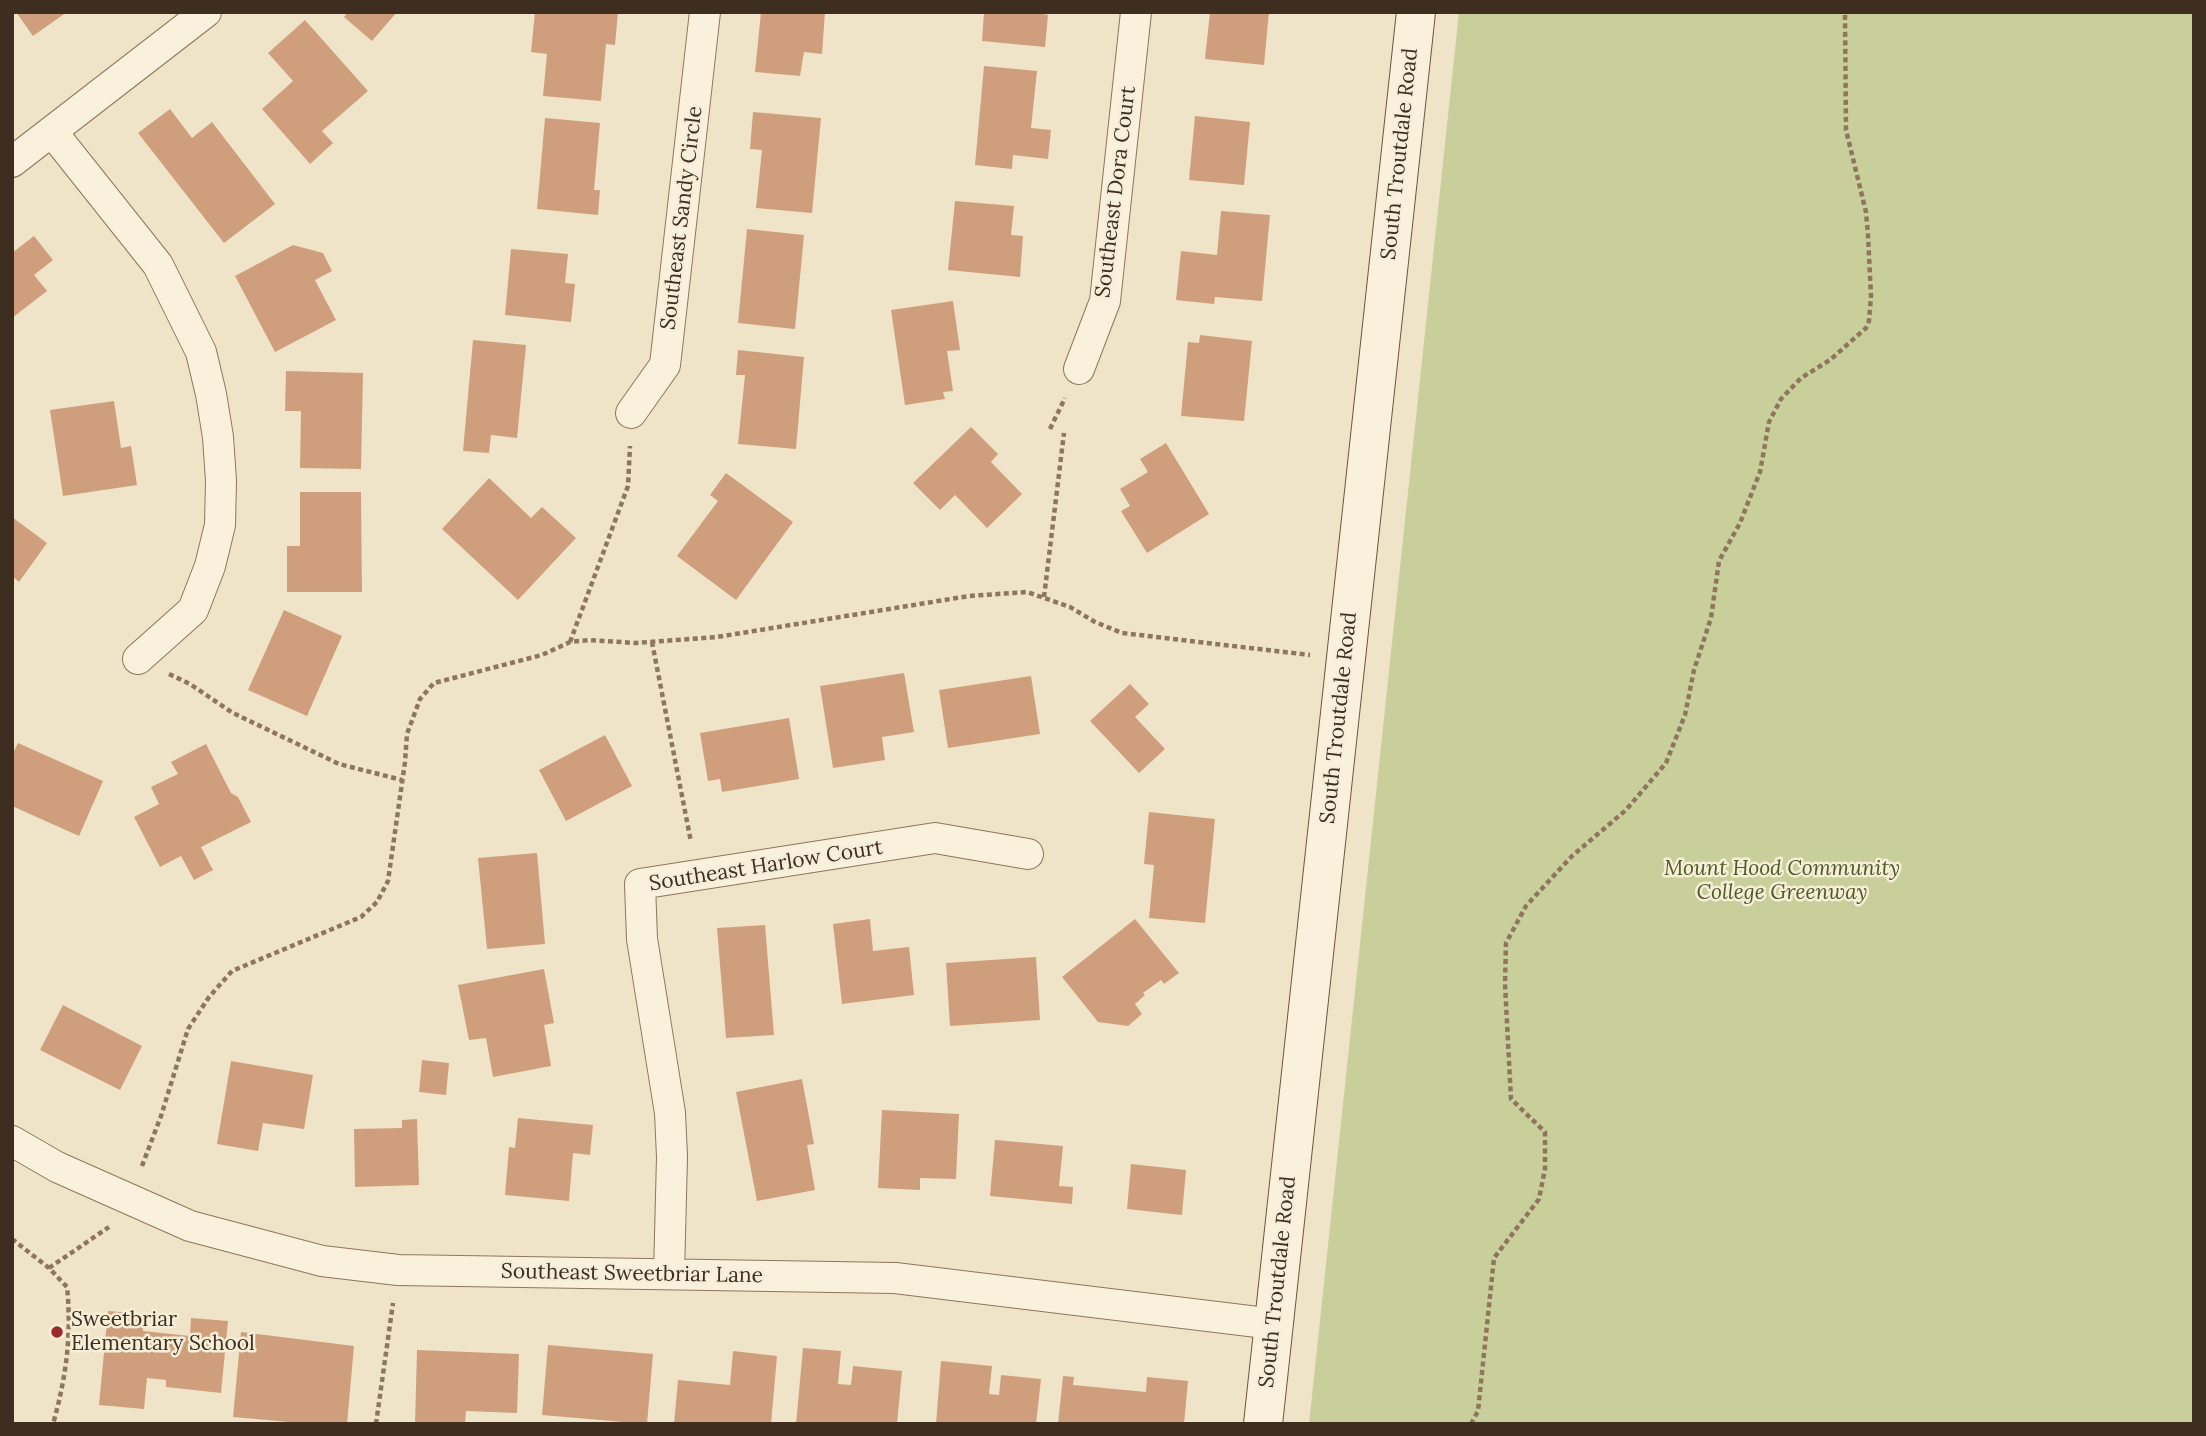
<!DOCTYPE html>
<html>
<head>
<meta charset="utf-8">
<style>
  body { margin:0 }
  #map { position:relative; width:2206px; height:1436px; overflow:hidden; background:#f0e4c8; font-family:Lora,serif }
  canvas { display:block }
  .frame { position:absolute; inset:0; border:14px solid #3d2e20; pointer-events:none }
</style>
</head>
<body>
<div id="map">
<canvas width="2206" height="1436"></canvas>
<div class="frame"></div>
</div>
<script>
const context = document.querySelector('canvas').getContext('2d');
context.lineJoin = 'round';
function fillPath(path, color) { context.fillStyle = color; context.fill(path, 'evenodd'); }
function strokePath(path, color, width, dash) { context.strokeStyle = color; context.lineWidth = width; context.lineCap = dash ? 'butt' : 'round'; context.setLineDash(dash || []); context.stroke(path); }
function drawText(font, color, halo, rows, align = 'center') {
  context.font = font + ' Lora,serif'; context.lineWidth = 5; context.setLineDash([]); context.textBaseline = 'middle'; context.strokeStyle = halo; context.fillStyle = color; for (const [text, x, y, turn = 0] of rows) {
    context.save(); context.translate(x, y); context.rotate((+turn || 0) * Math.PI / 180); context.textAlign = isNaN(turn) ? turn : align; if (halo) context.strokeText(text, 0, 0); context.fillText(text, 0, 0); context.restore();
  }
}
fillPath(new Path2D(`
  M1459,12H2194V1424H1309Z`), '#c9cf9b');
fillPath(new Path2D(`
  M16,12H67L33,36Z
  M348,12H397L372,41L344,17Z
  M535,12H618L615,45L606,44L601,101L543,96L547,54L531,52Z
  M761,12H825L822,54L804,52L800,76L755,72Z
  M984,12H1032L1048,15L1045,47L982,41Z
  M1210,12H1269L1264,65L1205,59Z
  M305,20L368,91L322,131L333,143L310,164L262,109L293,81L268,53Z
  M984,66L1037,71L1031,128L1051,130L1048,159L1013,155L1012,169L975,165Z
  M170,109L192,138L212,122L275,204L224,243L138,133Z
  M753,112L821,118L812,213L756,208L762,150L750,149Z
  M1195,116L1250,122L1244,185L1189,180Z
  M545,118L600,123L594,190H600L598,215L537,209Z
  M955,201L1014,206L1011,235L1023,236L1020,277L948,270Z
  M1221,211L1270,215L1262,301L1215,297L1214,304L1176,300L1181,251L1217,255Z
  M747,229L804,235L795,329L738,323Z
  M34,236L53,260L34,275L47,291L12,318V253Z
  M293,245L323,253L332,271L315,280L336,320L275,352L235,276Z
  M511,249L568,254L565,283L575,284L571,322L505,315Z
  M953,301L960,350L947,351L953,391L943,392L945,399L905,405L891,310Z
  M1200,335L1252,341L1244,421L1181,416L1188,342L1199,343Z
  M473,340L526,345L517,438L491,435L489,453L463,451Z
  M738,350L804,357L796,449L738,444L745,375H736Z
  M286,371L363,373L361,469L300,468L301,411H285Z
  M114,401L121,448L131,446L137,485L63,496L50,410Z
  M971,427L998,454L991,462L1022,494L987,528L955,495L940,510L913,483Z
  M1166,443L1209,514L1147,553L1121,511L1130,506L1120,489L1148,472L1140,459Z
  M726,473L793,522L736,600L677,556L718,501L710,495Z
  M489,478L531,518L542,507L576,538L518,600L442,529Z
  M300,492H361L362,592H287V546H300Z
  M12,517L47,543L19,582L12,576Z
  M284,610L342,636L307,716L248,690Z
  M904,673L914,732L882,737L885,760L833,768L820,686Z
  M1031,676L1040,734L948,748L939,690Z
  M1130,684L1149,704L1135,717L1165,749L1139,773L1090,721Z
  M789,718L799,779L722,792L720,779L708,781L700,733Z
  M605,735L632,786L566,821L539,770Z
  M18,743L103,781L79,836L12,806V755Z
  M206,744L231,793L238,797L251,822L201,847L213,870L194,880L181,856L160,867L134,817L159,804L151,787L178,774L171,762Z
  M1149,812L1215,819L1205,923L1149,918L1154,865L1144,864Z
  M537,853L545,944L487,949L478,858Z
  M870,919L873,951L909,947L914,995L842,1004L833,924Z
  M1135,919L1179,973L1164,984L1161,980L1143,993L1145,995L1135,1004L1142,1014L1128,1026L1098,1022L1062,977Z
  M765,925L774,1035L726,1038L717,928Z
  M1036,957L1040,1020L950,1026L946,963Z
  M544,969L554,1023L544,1025L551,1066L493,1077L486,1038L469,1040L458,985Z
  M63,1005L142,1046L120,1090L40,1050Z
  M422,1060L449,1063L446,1095L419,1092Z
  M231,1061L313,1075L304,1129L263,1123L258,1151L217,1144Z
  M802,1079L814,1144L807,1145L815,1190L757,1201L736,1092Z
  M882,1110L959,1114L956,1179L920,1178V1190L878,1188Z
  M518,1118L593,1125L590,1155L573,1153L569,1201L505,1195L509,1147L515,1148Z
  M417,1119L419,1185L355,1187L354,1129L402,1128V1120Z
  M995,1140L1063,1146L1059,1186L1073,1187L1072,1204L990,1196Z
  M1131,1164L1186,1170L1182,1215L1127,1209Z
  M108,1311L144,1314L143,1331L190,1336L191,1318L228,1321L221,1393L166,1387V1380L147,1378L144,1409L99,1405Z
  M241,1332L354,1346L347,1424H311L233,1417Z
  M548,1345L653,1354L647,1424L542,1415Z
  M803,1348L841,1351L838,1384L851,1385L853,1366L902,1371L897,1424H796Z
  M417,1350L519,1354L517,1413L466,1411L465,1424H415Z
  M733,1351L777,1356L771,1424H674L678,1380L730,1385Z
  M941,1361L992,1366L989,1394L999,1395L1001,1375L1041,1379L1036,1424H936Z
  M1063,1376L1074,1377L1073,1385L1146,1392L1147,1377L1188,1381L1184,1424H1058Z`), '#cf9f7d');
const minor = new Path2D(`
  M53,133L158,265L201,352L211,394L218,437L221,481L220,525L210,566L193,610L138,659
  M12,162L206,12
  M1079,369L1105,301L1136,12
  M631,413L665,365L705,12
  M12,1141L57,1167L190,1226L322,1261L398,1270L895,1278L1274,1324
  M669,1274L672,1157L670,1113L642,939L640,884L935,838L1028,854`);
const secondary = new Path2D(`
  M1263,1424L1416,12`);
strokePath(minor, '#8d765c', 32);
strokePath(secondary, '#6f573f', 40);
strokePath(new Path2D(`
  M1050,429L1065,398
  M1044,597L1064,433
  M570,642L628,486L630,446
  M652,642L691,842
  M169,674L190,684L233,713L339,764L402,780
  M142,1166L161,1116L188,1029L209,997L232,971L361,917L377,902L388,881L405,762L407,734L420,699L434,683L542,655L570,642L589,640L635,643L717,637L969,596L1027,592L1070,607L1095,622L1122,633L1310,655
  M12,1239L49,1268L67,1287C72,1335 66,1378 53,1424
  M49,1268L109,1227
  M376,1424L393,1303
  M1471,1424L1478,1411L1494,1258L1539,1199L1545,1169V1132L1511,1099L1505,984L1506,943L1526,906L1572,856L1626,810L1666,763L1685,715L1694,670L1711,618L1719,561L1740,523L1760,472L1769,422L1781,399L1801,378L1830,360L1866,328L1869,321L1871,296L1868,235L1866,212L1846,130L1845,12`), '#8d765c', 4.5, [5, 3.5]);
strokePath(minor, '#faf1dc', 30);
strokePath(secondary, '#faf1dc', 38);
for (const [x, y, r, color] of [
  [57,1332,7,"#9e2a2b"]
]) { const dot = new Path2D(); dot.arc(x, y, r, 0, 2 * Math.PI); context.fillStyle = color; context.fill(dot); strokePath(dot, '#f7eed8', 2.5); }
drawText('21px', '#3d2e20', '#f7eed8', [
  ["South Troutdale Road",1400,154,-84],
  ["Southeast Dora Court",1116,192,-83],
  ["Southeast Sandy Circle",682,218,-83],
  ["South Troutdale Road",1339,718,-84],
  ["Southeast Harlow Court",766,866,-9],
  ["Southeast Sweetbriar Lane",632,1274,1],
  ["South Troutdale Road",1278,1282,-84]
]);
drawText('italic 21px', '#4d5a26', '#f7eed8', [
  ["Mount Hood Community",1782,869],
  ["College Greenway",1782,893]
]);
drawText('21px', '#3d2e20', '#f7eed8', [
  ["Sweetbriar",71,1320],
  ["Elementary School",71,1344]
], 'left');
</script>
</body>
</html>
